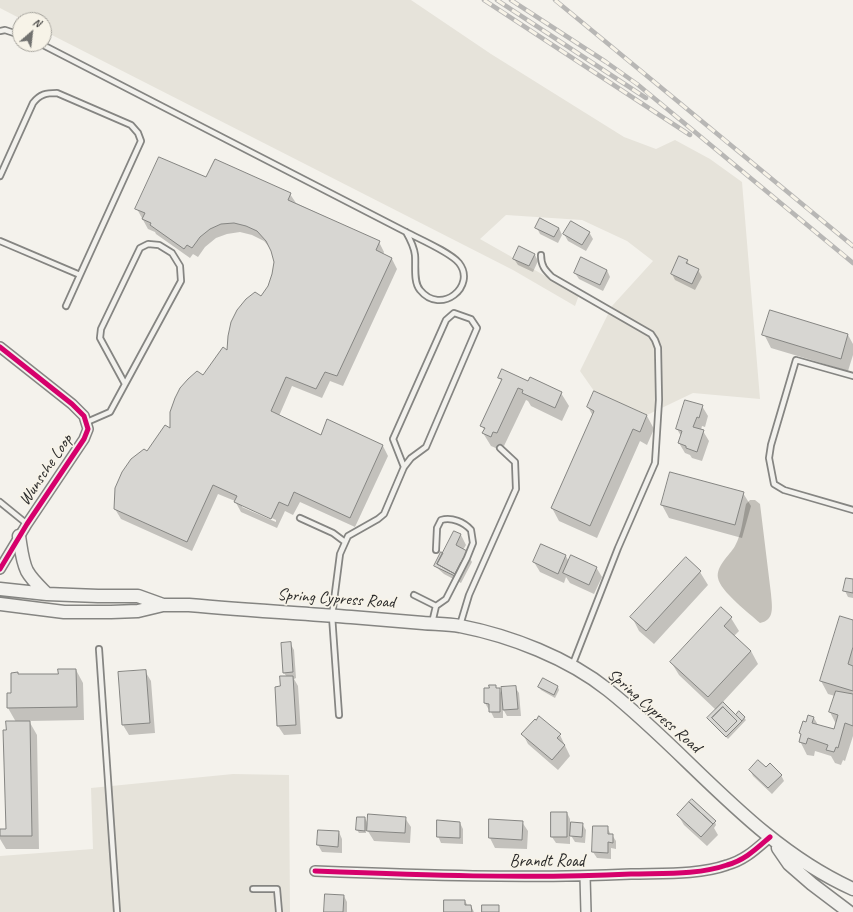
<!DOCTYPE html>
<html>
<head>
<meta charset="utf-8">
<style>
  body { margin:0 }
  #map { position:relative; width:853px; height:912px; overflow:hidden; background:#f4f2ec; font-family:Caveat,sans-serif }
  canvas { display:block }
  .north { position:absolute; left:12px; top:12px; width:40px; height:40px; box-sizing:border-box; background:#f7f3e8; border:1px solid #a5a39c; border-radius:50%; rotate:28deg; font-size:11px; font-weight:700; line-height:16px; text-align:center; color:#2b2b2b }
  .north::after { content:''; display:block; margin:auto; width:14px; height:18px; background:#71716f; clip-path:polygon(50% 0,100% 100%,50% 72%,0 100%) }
</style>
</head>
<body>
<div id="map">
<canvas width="853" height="912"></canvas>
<div class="north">N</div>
</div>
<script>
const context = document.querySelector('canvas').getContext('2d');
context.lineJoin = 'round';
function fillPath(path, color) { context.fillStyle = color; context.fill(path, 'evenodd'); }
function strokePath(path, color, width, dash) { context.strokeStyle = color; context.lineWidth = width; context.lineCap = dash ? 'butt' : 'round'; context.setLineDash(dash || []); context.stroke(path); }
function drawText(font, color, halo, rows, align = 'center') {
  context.font = font + ' Caveat,sans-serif'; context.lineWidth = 3.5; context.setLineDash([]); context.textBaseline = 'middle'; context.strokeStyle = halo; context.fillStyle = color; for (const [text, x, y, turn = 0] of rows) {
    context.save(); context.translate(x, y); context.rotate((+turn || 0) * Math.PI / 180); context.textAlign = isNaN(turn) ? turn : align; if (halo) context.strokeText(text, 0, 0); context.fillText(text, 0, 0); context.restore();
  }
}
fillPath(new Path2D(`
  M0,0H411L491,54L624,137L656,149L675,140L710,159L742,182L760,399L693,393L647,415L594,391L580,371L612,306L653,261L627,241L582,220L506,215L480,239L579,295L575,306L513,270L44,31V20H23L0,8Z
  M233,774L289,775L290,912H0V856L93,849L91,788Z`), '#e6e3da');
fillPath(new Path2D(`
  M750,500H755L760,504L771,594C772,607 775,620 760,623C750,614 720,591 718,578C716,566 729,556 735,546C742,533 743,517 746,504Z`), '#c4c1ba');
fillPath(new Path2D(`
  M206,178L290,194L296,203L379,242L384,252L383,255L392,259L397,269L343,386L330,381L322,398L292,386L279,416L321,436L383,446L388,456L355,527L300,502L293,515L285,511L277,528L241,512L235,501L218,494L192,551L121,519L115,509L147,452L171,430L203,376L228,352L269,286L273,274L275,262L271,249L264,241L252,235L240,232L227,234L216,238L205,247L198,257L193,254L190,258L156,234L155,232L148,229L137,209ZM242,504L276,520V522L242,507Z
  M537,228H559L562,235L558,243L540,234Z
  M589,232L593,239L586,251L568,241L564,234Z
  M520,248L535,255L538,261L533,272L518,265L514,259Z
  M687,261L690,266L698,270L702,277L695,290L675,280L672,274Z
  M607,270L610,277L603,291L579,279L575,273Z
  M764,334L848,335L853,344V355L848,371L771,348Z
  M499,377L528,382L561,393L569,406L562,421L531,406L528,401L526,400L504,446L500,444L498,449L491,446L483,433L485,431L482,426L502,382Z
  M702,406L708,416L705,427L702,426L701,430L703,431L709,441L702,461L692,458L690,455L685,453L679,443L681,436L677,429Z
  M588,407L647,416L654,429L647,445L640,441L597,538L559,521L552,508L593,416Z
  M743,493L751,506L742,538L669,518L662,505Z
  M454,532L461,535L466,545L463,550L466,552L472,562L461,583L444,574L435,566H437Z
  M542,545L566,556L569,562L596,567L602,577L594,594L570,583L566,577L564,583L540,572L534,562Z
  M686,558L700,572L708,585L654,644L639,631L632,617Z
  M853,580V598L848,597L845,591Z
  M721,609L731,618L739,631L734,636L751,651L758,664L722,703L736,716L739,712L746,720L728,739L708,718L716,710L679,675L671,662Z
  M853,621V736L845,761L843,760L841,765L835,763L831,756L815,751L814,756L807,755L800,741L802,735L800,733L806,723L814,718L818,725L834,731L836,724L830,712L835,696L828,694L821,681Z
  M290,643L294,650L296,678L294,679L298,686L301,734L284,735L278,726L287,677L284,673Z
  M76,670L83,683L84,720L29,721L37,735L39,849H6L0,839V830H7L16,722L8,708L18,673L19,675H59Z
  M145,671L151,681L155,733L129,735L123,725Z
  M543,679L558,687L559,690L555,698L541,690L539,687Z
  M495,686L497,689H499L502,695L515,687L519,693L521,716H507L503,709V718H494L490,710H489L485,703Z
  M523,734L560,735L570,756L558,770L528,744Z
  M766,769L781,775L784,781L772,794L753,776L750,770Z
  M567,813L570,819V823L582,824L586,830L585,843L575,842L570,834V844L556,843L552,837Z
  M678,815L715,822L716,825L714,828L718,835L707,846L684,825Z
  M365,818L368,824L405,818L411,827L410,843L374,841L366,828V833H359L357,830Z
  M522,822L528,831L527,849L495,848L490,838Z
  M460,823L463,829V844L441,843L438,836Z
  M607,827L611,835H612L616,841V849L611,848V859L597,858L593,852Z
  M319,831L339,832L342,839V853L322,852L318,845Z
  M344,896L347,902V912H325Z
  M465,901L468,906H471L474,912H445Z`), '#0003');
const building = new Path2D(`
  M159,157L206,177L215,159L291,193L288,200L380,241L376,250L392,258L337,376L325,372L316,389L286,377L271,411L321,435L327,419L383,445L350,518L294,492L288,506L279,502L271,519L234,502L237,496L213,485L187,542L114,509L115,488L122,472L131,459L144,449L147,451L165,425L170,428V412L175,398L180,388L188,379L197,371L203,375L223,347L227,350L228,336L231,322L237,310L246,299L255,292L261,296L268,286L272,274L274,262L271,251L266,241L257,231L246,226L234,223L221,224L210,229L200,237L192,248L187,245L184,249L150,225L151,223L142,219L145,213L135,209Z
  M540,218L559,228L554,237L535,228Z
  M571,221L590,232L582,245L563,234Z
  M519,246L535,254L529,266L513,259Z
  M679,256L688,260L686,263L699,269L692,284L671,274Z
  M581,257L607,270L600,285L574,273Z
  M770,310L848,334L841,359L762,335Z
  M502,369L528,381L530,377L562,392L555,408L522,393L523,390L518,388L497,433L493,432L491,437L482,433L485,428L480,426L502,379L498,378Z
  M594,391L647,415L640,432L633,429L590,526L551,508L594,411L587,407Z
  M685,400L703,405L699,418L697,417L693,427L704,430L697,452L686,448V446L678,443L682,431L676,429Z
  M670,472L744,492L735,525L661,505Z
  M454,531L461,534L456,545L467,551L455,574L437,564Z
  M541,544L566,555L558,574L533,562Z
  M441,552L443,553L437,564L455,574L461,562L464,563L457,577L434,566Z
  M571,555L597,567L589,585L563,573Z
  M686,557L701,571L646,631L630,617Z
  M846,578L853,579V593L843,591Z
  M721,607L732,617L724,626L751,651L708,697L670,662Z
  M840,616L853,620V647L848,664L853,666V691L820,681Z
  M291,642L293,672L283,673L281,643Z
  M58,669H76L77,707L7,708V693H11V673L18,672V674H58Z
  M146,670L150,723L122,725L118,672Z
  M280,676H293L296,725L277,726L275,687L280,686Z
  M543,678L558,686L554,695L538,687Z
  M489,685H496V688H500V712H489V704L484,703V688H489Z
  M516,686L518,709L503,710L501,687Z
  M836,691L853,694V726L845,723L838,748L836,747L834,752L826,750L828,745L808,738L806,744L799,742L801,734L799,733L803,721L806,722L808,715L814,717L812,723L834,729L838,715L829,712Z
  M723,702L742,721L726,737L707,718ZM723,707L737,721L726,732L712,718Z
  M723,707L737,721L726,732L712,718Z
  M739,711L745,717L742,721L736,715Z
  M539,716L561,734L557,738L565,745L552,760L521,734L535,719L536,720Z
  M6,721H30L32,836H0V829H6L3,730H6Z
  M758,760L766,767L770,763L782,775L768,788L749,770Z
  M692,799L716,821L713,824L689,802Z
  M689,802L713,824L701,837L677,815Z
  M551,812H567V837H551Z
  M368,814L406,817L405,833L367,831Z
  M357,817H365V831L356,830Z
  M489,819L523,821L522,840L489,838Z
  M437,820L460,822V838L437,837Z
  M571,822L583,823L582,837L570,836Z
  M593,826H608V834H613V843L608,842V853L592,852Z
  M318,830L339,831L338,847L317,845Z
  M325,894L344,895L343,912H324Z
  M444,900H465V905H471L472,912H444Z
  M482,905H499V912H482Z`);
fillPath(building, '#d7d6d2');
strokePath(building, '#858582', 1);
const lane = new Path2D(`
  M0,31L5,30L20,35
  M41,44L406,232C419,239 450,252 459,263C477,286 441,316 420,290C413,282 416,265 415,255C414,246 410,239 406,232
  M0,176L33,103C40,94 46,93 57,93L131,125L138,133L141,141L80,275L0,241
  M541,255C541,266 545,270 552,277L651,334L655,340L658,348L659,400L655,463L618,548L572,666
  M66,306L80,275
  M853,376L796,360L771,445L769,458L774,484L784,490L853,510
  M87,422L110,412L181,281L180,266L172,253L159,245L148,244L140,248L101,329L100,338L125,384
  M0,502L27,524
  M300,518L333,533L345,542
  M436,550L437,528L441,520C452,517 464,522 471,530L473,543L467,558L446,599L436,606
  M414,595L436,606L432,623
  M460,625L469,595L516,489L515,462L500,448
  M99,649L117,912
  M339,715L332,616L340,554L348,536L378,519L384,514L404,467L411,458L426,447L477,328L471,319L454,313L446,320L393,439L404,467
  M253,889H277L279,912`);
const street = new Path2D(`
  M0,347L72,404L84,416L88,429L84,439L27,524L0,569
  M315,871C420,875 526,879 631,874C661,873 699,875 727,865C745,860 756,849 770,837
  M585,876L586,912`);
const secondary = new Path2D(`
  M19,536C21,548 22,561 27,571C32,580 40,587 47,594
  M0,589L47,594L98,596H138L163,605
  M0,604L64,612H111L138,611L163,605H189C243,610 297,613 351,617C375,619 399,621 423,623C435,624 448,624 460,626C511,636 568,658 608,690C690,755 755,845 853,889
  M778,848L789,864L812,884L849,912`);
strokePath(lane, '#858582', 8);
strokePath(street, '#858582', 12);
strokePath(secondary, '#858582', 15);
strokePath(lane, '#f2f1ed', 4.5);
strokePath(street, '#f2f1ed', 9);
strokePath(secondary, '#f2f1ed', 12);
const rail = new Path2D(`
  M484,0L690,135
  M497,0L646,98
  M511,0L606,62L637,84L853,263
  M555,0L853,246`);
strokePath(rail, '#b8b7b5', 4.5);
strokePath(rail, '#f7f3e8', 3, [9]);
strokePath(new Path2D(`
  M0,347L72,404L84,416L88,429L84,439L27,524L0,569
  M315,871C420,875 526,879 631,874C661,873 699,875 727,865C745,860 756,849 770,837`), '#d6006c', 5);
drawText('17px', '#2b2b2b', '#f7f3e8', [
  ["Wunsche Loop",46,470,-56],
  ["Spring Cypress Road",336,599,4],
  ["Spring Cypress Road",654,711,41],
  ["Brandt Road",547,862]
]);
</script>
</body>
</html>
